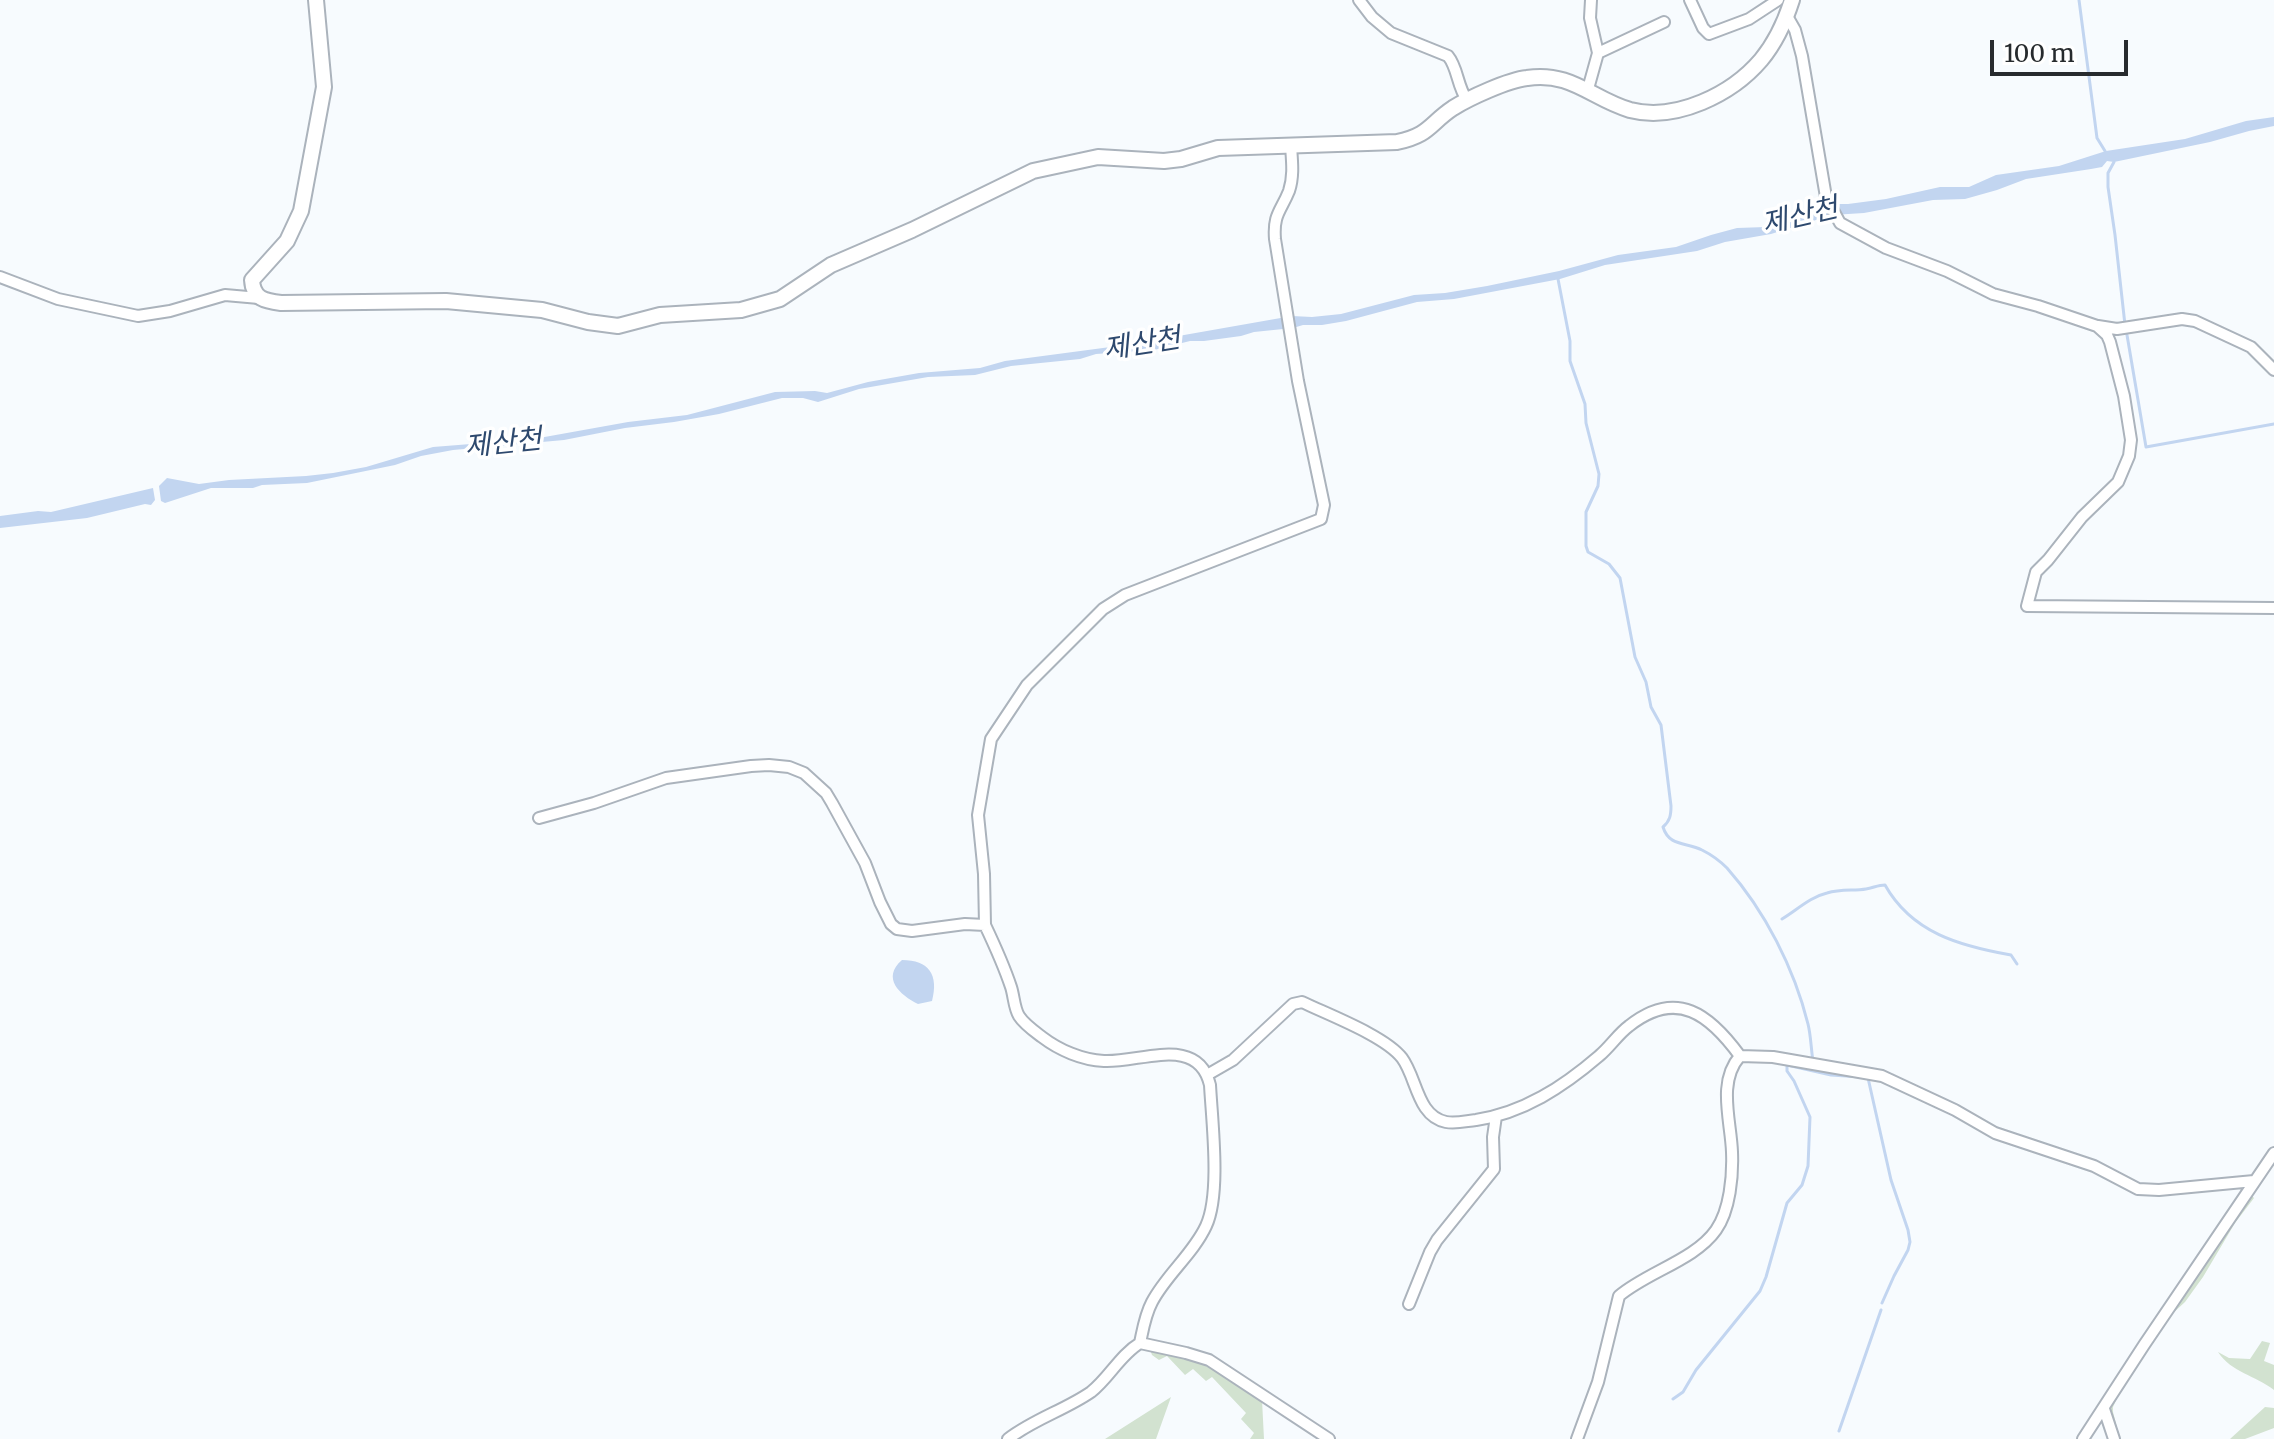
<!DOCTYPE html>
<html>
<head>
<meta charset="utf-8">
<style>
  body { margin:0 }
  #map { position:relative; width:2274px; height:1439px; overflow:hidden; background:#f7fbfe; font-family:Merriweather,serif }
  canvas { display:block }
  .scale { position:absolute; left:1990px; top:40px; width:138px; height:36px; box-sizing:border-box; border:4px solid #272b2e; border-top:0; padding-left:10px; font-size:24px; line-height:28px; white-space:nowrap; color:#272b2e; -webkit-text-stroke:6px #fff; paint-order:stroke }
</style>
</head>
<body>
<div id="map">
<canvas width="2274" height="1439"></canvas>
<div class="scale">100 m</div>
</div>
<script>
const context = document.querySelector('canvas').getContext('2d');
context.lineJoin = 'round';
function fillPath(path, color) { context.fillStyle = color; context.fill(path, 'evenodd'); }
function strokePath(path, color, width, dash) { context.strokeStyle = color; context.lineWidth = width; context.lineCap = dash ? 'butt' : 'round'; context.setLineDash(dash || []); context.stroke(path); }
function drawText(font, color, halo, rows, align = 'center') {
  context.font = font + ' Merriweather,"Noto Sans KR",serif'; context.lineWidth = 7; context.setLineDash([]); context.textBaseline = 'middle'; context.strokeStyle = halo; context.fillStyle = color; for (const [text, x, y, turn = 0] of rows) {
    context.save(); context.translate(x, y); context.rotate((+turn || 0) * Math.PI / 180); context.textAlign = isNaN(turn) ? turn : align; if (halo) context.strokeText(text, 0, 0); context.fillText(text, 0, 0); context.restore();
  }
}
fillPath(new Path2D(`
  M2250,1194L2254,1198L2235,1223L2203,1277L2185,1302L2171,1315L2133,1370L2119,1394L2113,1407V1412L2120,1439H2117L2108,1407Z
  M2262,1341L2270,1343L2264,1361L2274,1365V1390C2255,1375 2232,1373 2218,1352L2229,1358L2250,1359Z
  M1149,1347L1208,1363L1262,1400L1264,1439H1250L1254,1433L1241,1419L1246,1413L1212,1377L1206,1381L1193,1369L1185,1375L1167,1356L1159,1360L1152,1355Z
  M1171,1397L1156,1439H1105Z
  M2265,1407L2274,1408V1428L2245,1439H2230Z`), '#d2e2d0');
fillPath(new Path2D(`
  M2274,117V126L2249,131L2210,142L2114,162L2107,161L2102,167L2091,169L2026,179L1997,190L1965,199L1933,200L1864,213L1832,215L1771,234L1725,242L1697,251L1605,265L1560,279L1454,299L1417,302L1346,321L1322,325H1303L1293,328L1254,332L1241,336L1204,341H1190L1154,350L1096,354L1080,359L1011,366L975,375L928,377L859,389L818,402L803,398H782L719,414L674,422L625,428L564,440L453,450L421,456L395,465L307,483L262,485L253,488H211L165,503L161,501L159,486L167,478L199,484L229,480L306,476L333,473L366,467L433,447L496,442L518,437L539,438L628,422L687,415L775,392L815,391L827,393L868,382L919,373L980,368L1005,361L1133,344L1292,316L1312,317L1341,314L1414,295L1445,293L1487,286L1559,271L1618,255L1676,247L1711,235L1737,228L1766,227L1820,210L1830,204H1848L1886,199L1940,187H1969L1996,175L2059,166L2106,151L2185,139L2246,121Z
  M153,488L155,500L151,505L145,504L87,518L0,528V516L38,511L51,512Z
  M902,960C929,960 939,975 932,1001L918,1004C900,995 881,978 902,960Z`), '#c2d5f0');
strokePath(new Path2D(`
  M2079,0L2097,138L2105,151
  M2114,162L2108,173V187L2115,235L2125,325
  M1558,279L1570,341V361L1585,404L1586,423L1599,474L1598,486L1586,512V546L1588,552L1609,564L1620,578L1635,657L1646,682L1651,707L1661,725L1671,806C1671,815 1670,821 1663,827C1669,847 1687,842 1702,850C1710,854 1721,862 1727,868C1765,911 1794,968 1808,1024C1811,1036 1811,1049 1813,1061
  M2127,335L2146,447L2274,424
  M1782,919C1797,910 1810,897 1827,893C1841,889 1854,891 1866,889C1873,888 1878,885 1885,885C1912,933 1960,946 2011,955L2017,964
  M1868,1078L1891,1180L1908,1230L1910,1242L1908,1250L1894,1276L1882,1303
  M1673,1399L1683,1392L1696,1370L1760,1291L1766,1277L1787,1203L1802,1185L1808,1166L1810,1117L1794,1081L1787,1071V1065L1831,1075L1861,1077
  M1839,1431L1881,1310`), '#c2d5f0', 3);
const minor = new Path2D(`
  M1359,0L1372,17L1391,33L1448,56C1458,68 1457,86 1467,100
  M1690,0L1703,28L1709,34L1749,19L1778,0
  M1787,16L1795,30L1802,56L1826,197L1840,223L1886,248L1947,271L1993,294L2038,306L2097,326L2107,335L2110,342L2124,396L2131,440L2129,456L2118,482L2082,517L2048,560L2036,572L2027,606L2274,608
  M1598,53L1664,22
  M1588,89L1598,53L1590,18L1591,0
  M0,277L58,299L138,316L170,311L225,295L259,298
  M2098,326L2117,329L2182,319L2195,321L2251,347L2274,370
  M539,818L594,803L666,778L751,766L769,765L789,767L804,773L826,793L832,803L865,863L880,902L891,924L897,929L912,931L965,924L985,925C994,944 1004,966 1011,987C1014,996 1014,1008 1019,1016C1024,1024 1034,1031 1042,1037C1059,1050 1082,1060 1104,1061C1140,1063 1198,1034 1210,1085C1212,1122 1221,1194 1206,1226C1193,1254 1166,1275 1152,1302C1145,1315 1143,1329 1140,1343
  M985,925L984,874L978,815L991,739L1027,685L1103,609L1125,595L1321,519L1324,505L1298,381L1275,239C1273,214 1281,211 1289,191C1294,176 1292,161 1291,146
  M1207,1075L1233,1060L1293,1004L1302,1002C1329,1015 1385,1036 1402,1058C1417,1078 1417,1116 1446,1122C1456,1124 1466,1121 1476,1120C1523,1113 1563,1087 1599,1056C1610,1047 1618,1034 1629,1026C1677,988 1710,1015 1740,1056L1773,1057L1882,1076L1955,1110L1995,1133L2094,1166L2138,1189L2159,1190L2254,1181
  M1409,1304L1430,1252L1437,1240L1494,1169L1493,1137L1496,1116
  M2104,1409L2114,1439
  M1008,1439C1034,1419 1065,1410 1091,1392C1109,1378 1120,1355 1140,1343L1186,1353L1209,1360L1329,1439
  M1577,1439L1598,1382L1619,1296C1647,1272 1695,1260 1716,1230C1730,1210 1733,1176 1732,1152C1731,1121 1717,1082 1740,1056
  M2083,1439L2144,1345L2274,1153`);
const tertiary = new Path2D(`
  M316,0L324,87L301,211L287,241L252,280C253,299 265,301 281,303L446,301L542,310L588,322L618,326L660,315L741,310L780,299L831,265L912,230L1033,171L1098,157L1164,161L1181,159L1218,148L1397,142C1430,135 1429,124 1453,108C1469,98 1508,80 1527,78C1571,71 1592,99 1630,110C1676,122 1732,94 1761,60C1776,42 1785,22 1792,0`);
strokePath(minor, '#abb3bc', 14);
strokePath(tertiary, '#abb3bc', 18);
strokePath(minor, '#fff', 10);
strokePath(tertiary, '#fff', 14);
drawText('italic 28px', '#2e496e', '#fff', [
  ["제산천",1800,217,-13],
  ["제산천",1142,345,-9],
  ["제산천",503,444,-6]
]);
</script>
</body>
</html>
